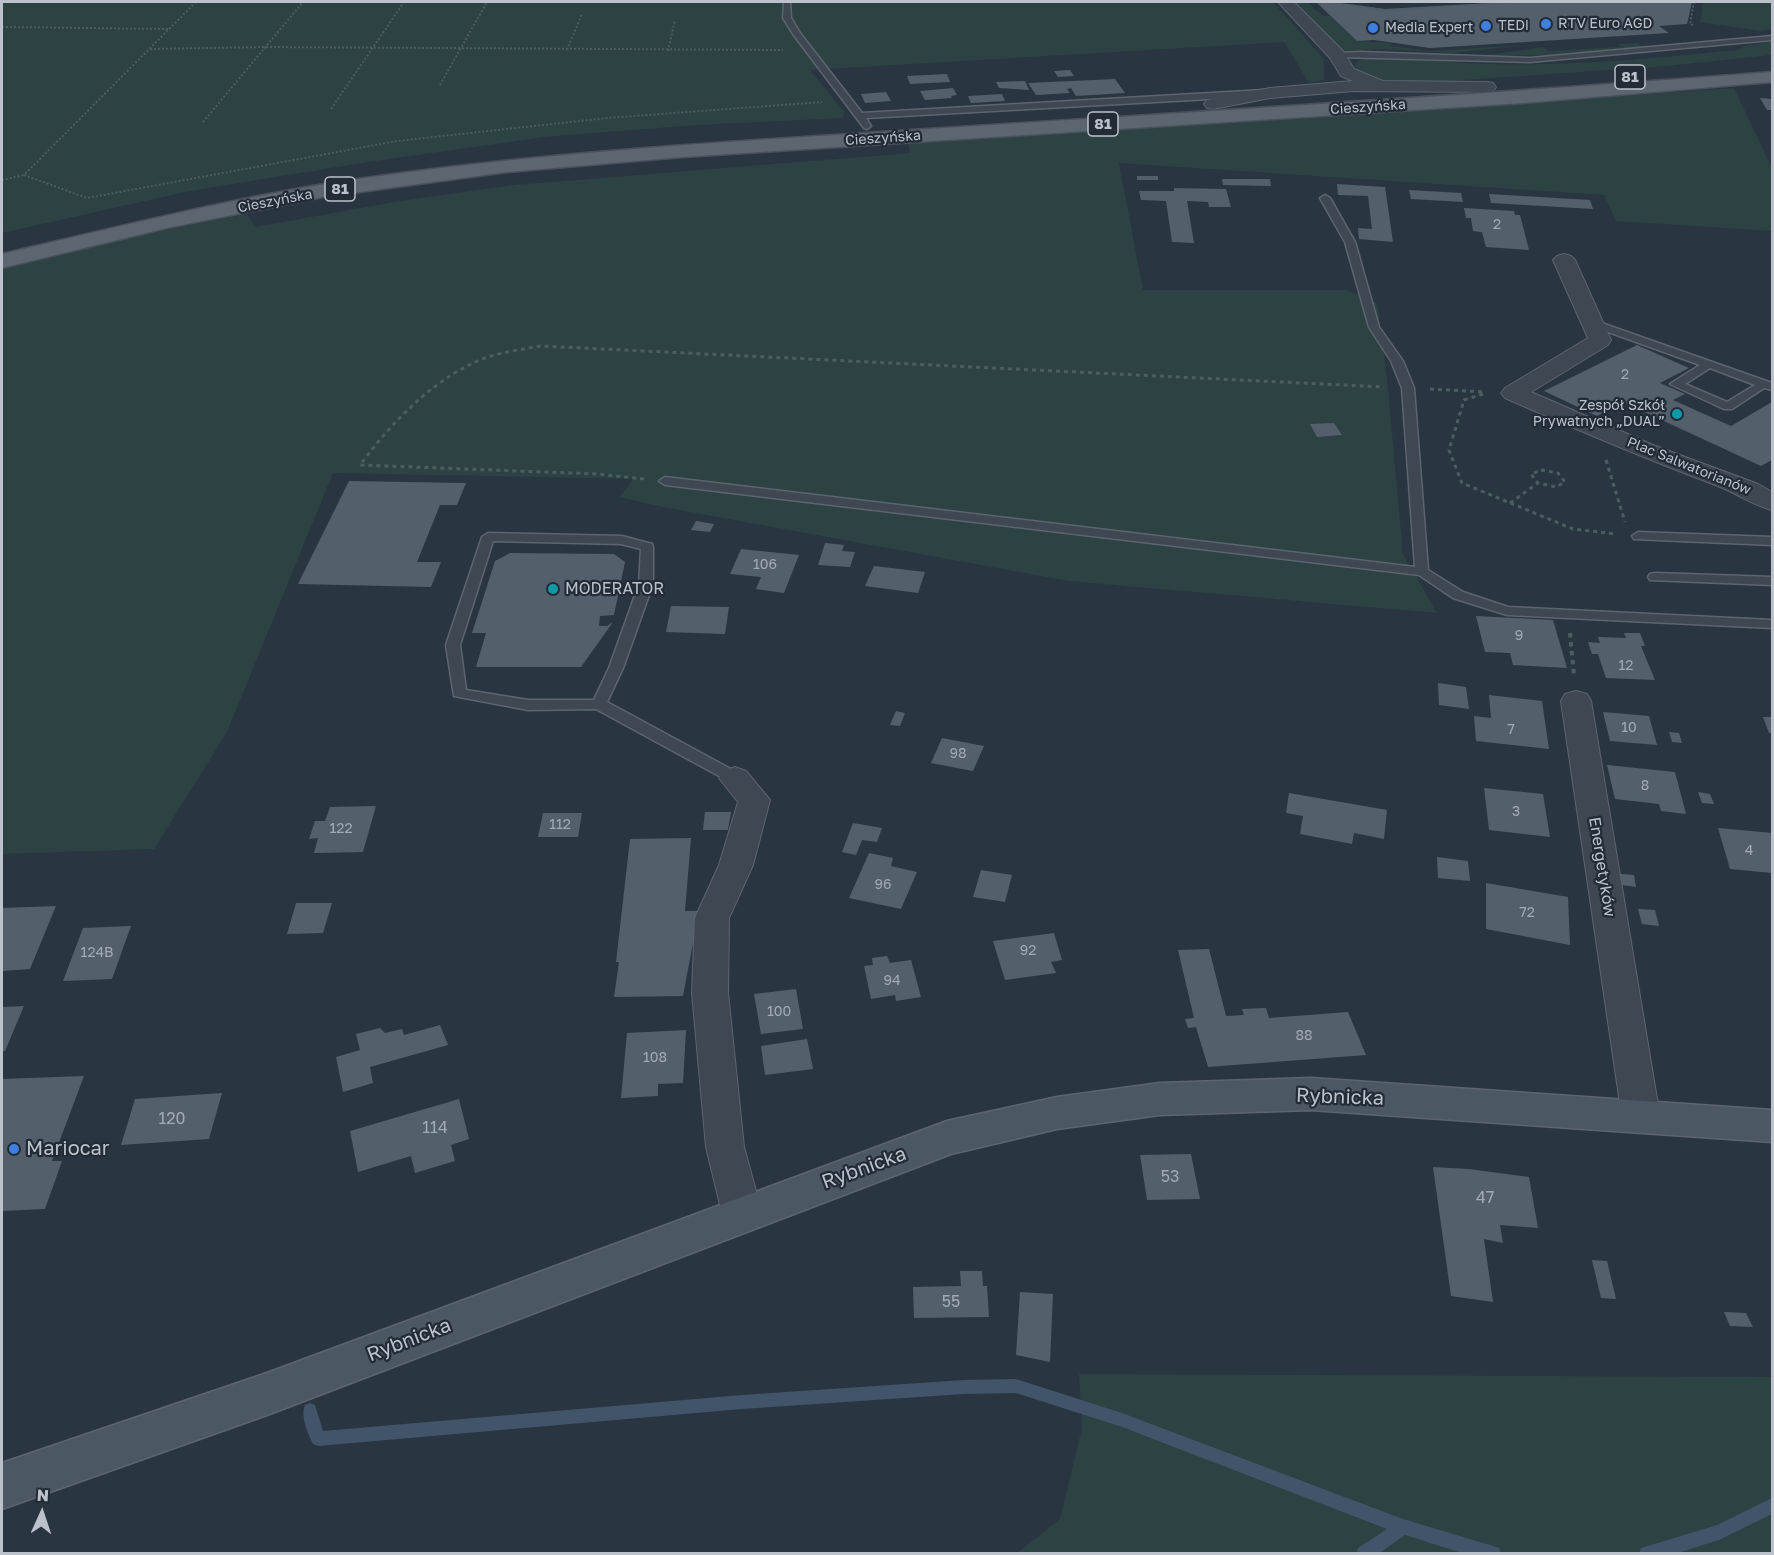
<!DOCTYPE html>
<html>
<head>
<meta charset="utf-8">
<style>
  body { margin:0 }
  #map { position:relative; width:1774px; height:1555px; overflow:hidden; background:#2a3542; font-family:"Golos Text",sans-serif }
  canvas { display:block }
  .frame { position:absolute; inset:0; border:3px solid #bbc2cc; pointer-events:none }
  .north { position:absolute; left:12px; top:1483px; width:60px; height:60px; -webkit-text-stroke:4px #222c37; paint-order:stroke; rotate:3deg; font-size:16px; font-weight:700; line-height:24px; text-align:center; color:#bbc2cc }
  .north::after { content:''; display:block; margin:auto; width:21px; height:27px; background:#bbc2cc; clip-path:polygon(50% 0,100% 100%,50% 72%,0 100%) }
</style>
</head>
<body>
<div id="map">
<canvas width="1774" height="1555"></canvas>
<div class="frame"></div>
<div class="north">N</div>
</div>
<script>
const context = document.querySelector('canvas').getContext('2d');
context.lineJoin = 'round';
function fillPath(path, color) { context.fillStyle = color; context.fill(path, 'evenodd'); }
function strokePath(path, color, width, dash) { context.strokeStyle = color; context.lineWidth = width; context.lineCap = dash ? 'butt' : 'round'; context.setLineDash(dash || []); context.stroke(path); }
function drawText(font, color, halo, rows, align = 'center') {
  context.font = font + ' "Golos Text",sans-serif'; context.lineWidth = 4.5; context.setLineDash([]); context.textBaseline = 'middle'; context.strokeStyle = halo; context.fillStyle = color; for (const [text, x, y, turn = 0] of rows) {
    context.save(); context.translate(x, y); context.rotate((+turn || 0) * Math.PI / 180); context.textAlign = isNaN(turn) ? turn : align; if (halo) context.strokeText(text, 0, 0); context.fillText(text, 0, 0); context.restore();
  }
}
fillPath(new Path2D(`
  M2,2H1273L1324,59V80L1309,83L1284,42L810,70L844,111L843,118L697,125L545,137L368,162L185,192L2,233Z
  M1296,2H1307L1323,16H1330L1357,41L1392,43L1391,46L1430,51L1525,45L1454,53L1382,49L1344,51Z
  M1703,2H1772V29L1760,31L1700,22Z
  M1672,38L1680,44L1550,55L1482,56L1543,47L1549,51L1620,47L1618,44L1637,43L1640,46L1678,43Z
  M1772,42V55L1667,66L1406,84C1389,82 1365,80 1354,65C1368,47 1430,60 1451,62C1547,69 1642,59 1738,50L1744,46Z
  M1734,88L1772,168V231L1616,221L1604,195L1119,163L1143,290H1346L1377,303L1387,378L1403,554L1437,613L1068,581L663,507L619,497L634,479L333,473L227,732L154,849L2,854V269L76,248L247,214L255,227L399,201L514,185L910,153L908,142L1321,117Z
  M1079,1374L1772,1377V1553H1017L1060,1519L1082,1428Z`), '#2c4243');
fillPath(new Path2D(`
  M1016,1379L1122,1413L1403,1519L1493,1546L1499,1548L1501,1554H1465L1405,1535L1378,1554H1356L1358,1548L1387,1529L1122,1427L1016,1393L964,1394L742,1409L318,1446L313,1444C308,1434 300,1415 305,1405L310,1403L315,1405L323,1431L742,1395L964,1380Z
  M1772,1498V1514L1719,1540L1674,1554H1639L1641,1548L1717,1525Z`), '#415469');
fillPath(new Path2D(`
  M1333,2L1385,9L1507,2H1692L1687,24L1659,26L1669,33L1430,48L1374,40L1357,41L1317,3Z
  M1070,70L1074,76L1058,77L1054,71Z
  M947,74L950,82L910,84L907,76Z
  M1115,79L1125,93L1076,96L1071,88L1067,89L1070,93L1036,95L1028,83Z
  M1025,81L1029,90L999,88L996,82Z
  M953,88L957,95L951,96L952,98L925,100L920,91Z
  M886,92L891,101L865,103L861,94Z
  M1002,94L1005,101L971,103L968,96Z
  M1760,98L1772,99V110H1767Z
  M1137,176H1158V180H1137Z
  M1222,179H1270L1271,186L1223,185Z
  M1337,184L1385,187L1393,242L1359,239L1358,228L1372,229L1368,196L1338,195Z
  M1174,188L1226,189L1231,207H1209L1208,202L1187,201L1194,243L1172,242L1166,201L1141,200L1139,191H1174Z
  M1409,190L1461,193L1463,202L1411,199Z
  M1489,194L1590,200L1593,209L1491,203Z
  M1464,208L1514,211L1515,215H1520L1529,250L1486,247L1482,232L1473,231L1471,218H1466Z
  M1637,345L1689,368L1660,383L1685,394L1673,400L1731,426L1772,402V460L1761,466L1623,402L1616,406L1620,408L1613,411L1609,409L1597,416L1544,391Z
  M1334,423L1342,435L1317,437L1310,424Z
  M349,481L466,483L457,505H440L417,562H441L431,587L298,584Z
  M696,521L714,524L710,532L691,530Z
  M825,543L844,545L842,551L855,552L850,567L818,565Z
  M741,549L799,555L784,593L756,589L761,577L730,574Z
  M510,553L614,554L625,562L614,615L600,616L599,626H607L613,622L581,667H476L486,633H472L495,561Z
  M874,566L925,572L918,593L865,586Z
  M671,606L729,607L725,634L666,632Z
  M1476,616L1553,620L1567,668L1513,665L1510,653L1485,652Z
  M1624,633H1640L1645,646H1641L1655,680L1606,678L1598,654H1592L1588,642L1600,643L1598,637L1626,638Z
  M1438,683L1466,687L1469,709L1439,705Z
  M1489,695L1542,701L1549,749L1476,741L1474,716L1491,718Z
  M896,711L905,713L900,726L890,725Z
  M1603,712L1649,716L1657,745L1610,741Z
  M1763,717H1772V733H1769Z
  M1669,732L1679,733L1682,743L1672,742Z
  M942,738L984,746L973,771L931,763Z
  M1607,765L1675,772L1686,814L1661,811L1659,804L1615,799Z
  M1484,788L1543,794L1550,837L1489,830Z
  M1698,792L1710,794L1714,804L1702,803Z
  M1289,793L1387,810L1384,839L1354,833L1352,844L1300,834L1303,816L1286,813Z
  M376,806L363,852L314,853L318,838L309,839L315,821H325L330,807Z
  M705,812H731L728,830H703Z
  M543,813H582L578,837H538Z
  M853,823L882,828L877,842L862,840L856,855L842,852Z
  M1718,828L1772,833V873L1730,869Z
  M691,838L685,911H699L683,996L614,997L619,962H616L630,839Z
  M869,853L893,858L891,866L917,872L901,909L849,898Z
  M1437,857L1468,861L1470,881L1438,878Z
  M981,870L1012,875L1005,902L973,897Z
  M1611,873L1634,875L1636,887L1614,884Z
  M1486,883L1568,897L1570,945L1486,929Z
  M296,903H332L323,933L287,934Z
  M56,906L30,969L2,971V908Z
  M1638,909L1655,910L1659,926L1642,924Z
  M131,926L112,979L63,981L83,928Z
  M1054,933L1062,960L1051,962L1056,973L1005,980L993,941Z
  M1209,949L1226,1016L1244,1015L1242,1009L1266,1008L1269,1018L1348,1012L1366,1055L1208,1067L1196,1027L1188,1028L1185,1019L1194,1018L1178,950Z
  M887,956L890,963L911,960L921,997L896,1001L895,995L871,999L864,966L873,965L872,958Z
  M796,989L803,1029L761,1034L754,994Z
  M24,1006L5,1051H2V1007Z
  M440,1025L448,1045L370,1067L373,1083L343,1092L336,1057L360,1050L356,1034L380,1028L385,1033L402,1029L404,1035Z
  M686,1030L683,1083L658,1084V1096L621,1098L627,1033Z
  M807,1039L813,1069L765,1075L761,1046Z
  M84,1076L52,1161H62L45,1209L2,1211V1079Z
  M222,1093L209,1139L121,1145L135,1099Z
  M459,1099L469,1139L451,1145L455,1161L415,1173L411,1156L358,1172L350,1131Z
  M1191,1154L1200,1199L1147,1200L1140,1155Z
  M1433,1167L1469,1169L1529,1177L1538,1228L1500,1225L1503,1243L1484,1239L1493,1302L1451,1296Z
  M1592,1260L1607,1261L1616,1299L1601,1298Z
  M960,1271H982L983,1286H987L989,1317L914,1318L913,1287L961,1286Z
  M1020,1292L1053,1294L1050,1362L1016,1355Z
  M1724,1312L1746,1313L1753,1327L1730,1326Z`), '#53606c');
const lane = new Path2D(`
  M784,2H790L791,18L800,33L862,113L1264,90L1268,93L1264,96L866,118L871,126L867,129L864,128L793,34L783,18Z
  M1772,36V40L1530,62L1337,57L1333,55L1337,53L1361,52L1530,58Z
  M1325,195L1330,198L1355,242L1379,327L1403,361L1414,388L1428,570L1463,592L1508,607L1772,620V628L1507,615L1453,598L1419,575L665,485L659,481L665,477L1415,567L1402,388L1391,361L1369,327L1345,242L1320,198Z
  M1593,320L1772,383V390L1764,388L1732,409H1724L1670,384L1700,365L1589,325V321ZM1710,368L1755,385L1727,402L1685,384Z
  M1638,532L1772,537V545L1634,539L1632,536Z
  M488,533L622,536L652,544L653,547V584L623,668L607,702L740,774L743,778L740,782H730L596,709L528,710L454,696L446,645L482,537ZM493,541L621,544L641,549L639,584L609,668L594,700H528L466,690L460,645Z
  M1655,573L1772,577V585L1650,580L1648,577L1650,574Z`);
const street = new Path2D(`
  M1278,2H1294L1343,51L1354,69L1383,81L1487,82L1493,83L1496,87L1493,91L1487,92L1354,91L1270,98L1213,109L1207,108L1204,104L1207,100L1270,88L1353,81L1341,76L1330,58Z
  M1564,254L1571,256L1575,260L1611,340L1608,345L1531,392L1653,445L1758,484L1772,492V510C1754,506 1736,493 1718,486C1646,459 1575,429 1505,398L1501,393L1505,388L1588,338L1553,260L1557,256Z
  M1576,691L1587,694L1591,701L1660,1117L1655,1128L1641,1133L1627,1128L1622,1117L1561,701L1565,694Z
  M735,767L746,771L770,800L753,865L729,918L728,993L744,1147L762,1213L756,1225L742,1230L728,1225L722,1213L706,1147L692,993L695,918L719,865L738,802L719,778L724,771Z`);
const secondary = new Path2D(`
  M1311,1078L1772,1110V1142L1311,1110L1160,1115L1057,1129L951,1154L267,1415L2,1509V1463L267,1373L947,1121L1057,1097L1160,1083Z`);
const primary = new Path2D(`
  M1772,72V82L1523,103L683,157L507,172L323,197L167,228L2,268V254C109,229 216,202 325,184C535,151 747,141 959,127C1230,110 1501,93 1772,72Z`);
strokePath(lane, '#5c656f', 3);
strokePath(street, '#5c656f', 2);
strokePath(secondary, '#5c656f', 3);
strokePath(primary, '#48505b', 3);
strokePath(new Path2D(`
  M196,2L24,175L87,198L397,141L607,118L822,102
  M1320,4L1333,3L1386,10L1528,2
  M1693,25L1690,24L1694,2
  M2,27L168,29
  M150,49L266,47L783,50
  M567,50L582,14
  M668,51L675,20
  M440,85L487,2
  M331,109L404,2
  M203,122L303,2
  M2,180L24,175`), '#4a5e60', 2, [2, 2]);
strokePath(new Path2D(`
  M1430,389L1486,392
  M1483,394L1464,400L1449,450L1462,483L1573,529L1616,534
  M1606,460L1625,522
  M1541,470L1558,473L1565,482L1556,487L1538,483L1531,474Z
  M644,479L597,474L360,465C390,425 427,385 473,363C494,353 518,350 541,346L1384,387
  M1510,503L1538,483`), '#4a5e60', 3, [4, 4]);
strokePath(new Path2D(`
  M1570,633L1574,676`), '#4a5e60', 4, [4.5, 4.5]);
fillPath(lane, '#3e4752');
fillPath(street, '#3e4752');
fillPath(secondary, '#4c5764');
fillPath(primary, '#5c6671');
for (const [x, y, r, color] of [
  [1546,24,6,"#3f7fe0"],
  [1486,26,6,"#3f7fe0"],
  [1373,28,6,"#3f7fe0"],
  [1677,414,6,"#0f9aa8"],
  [553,589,6,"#0f9aa8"],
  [14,1149,6,"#3f7fe0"]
]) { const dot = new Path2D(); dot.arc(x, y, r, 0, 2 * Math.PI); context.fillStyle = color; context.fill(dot); strokePath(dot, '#222c37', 2); }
drawText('14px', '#bbc2cc', '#222c37', [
  ["RTV Euro AGD",1558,24],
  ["TEDi",1498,26],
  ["Media Expert",1385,28],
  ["Zespół Szkół",1665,406,"right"],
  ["Prywatnych „DUAL”",1665,422,"right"]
], 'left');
drawText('14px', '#bbc2cc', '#222c37', [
  ["Cieszyńska",1368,107,-4],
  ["Cieszyńska",883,138,-4],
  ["Cieszyńska",275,201,-11],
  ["Plac Salwatorianów",1689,466,22]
]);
drawText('14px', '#a1aab4', null, [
  ["2",1497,225],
  ["2",1625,375],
  ["106",765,565],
  ["9",1519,636],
  ["12",1626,666],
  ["10",1629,728],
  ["7",1511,730],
  ["98",958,754],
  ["8",1645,786],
  ["3",1516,812],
  ["112",560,825],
  ["122",341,829],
  ["4",1749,851],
  ["96",883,885],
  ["72",1527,913],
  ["92",1028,951],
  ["124B",97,953],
  ["94",892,981],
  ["100",779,1012],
  ["88",1304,1036],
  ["108",655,1058]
]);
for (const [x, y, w] of [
  [1630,77,30],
  [1103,124,30],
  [340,189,30]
]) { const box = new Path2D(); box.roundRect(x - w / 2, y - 12, w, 24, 4.5); context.fillStyle = '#222c37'; context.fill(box); strokePath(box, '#bbc2cc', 1.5); }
drawText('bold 15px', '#bbc2cc', null, [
  ["81",1630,77],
  ["81",1103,124],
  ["81",340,189]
]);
drawText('16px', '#bbc2cc', '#222c37', [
  ["MODERATOR",565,589]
], 'left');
drawText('16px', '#bbc2cc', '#222c37', [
  ["Energetyków",1602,867,81]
]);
drawText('16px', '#a1aab4', null, [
  ["120",172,1119],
  ["114",435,1128],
  ["53",1170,1177],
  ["47",1485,1198],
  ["55",951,1302]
]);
drawText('20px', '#bbc2cc', '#222c37', [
  ["Rybnicka",1340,1097,2],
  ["Rybnicka",864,1168,-20],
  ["Rybnicka",409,1340,-21]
]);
drawText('20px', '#bbc2cc', '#222c37', [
  ["Mariocar",26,1149]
], 'left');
</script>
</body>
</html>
